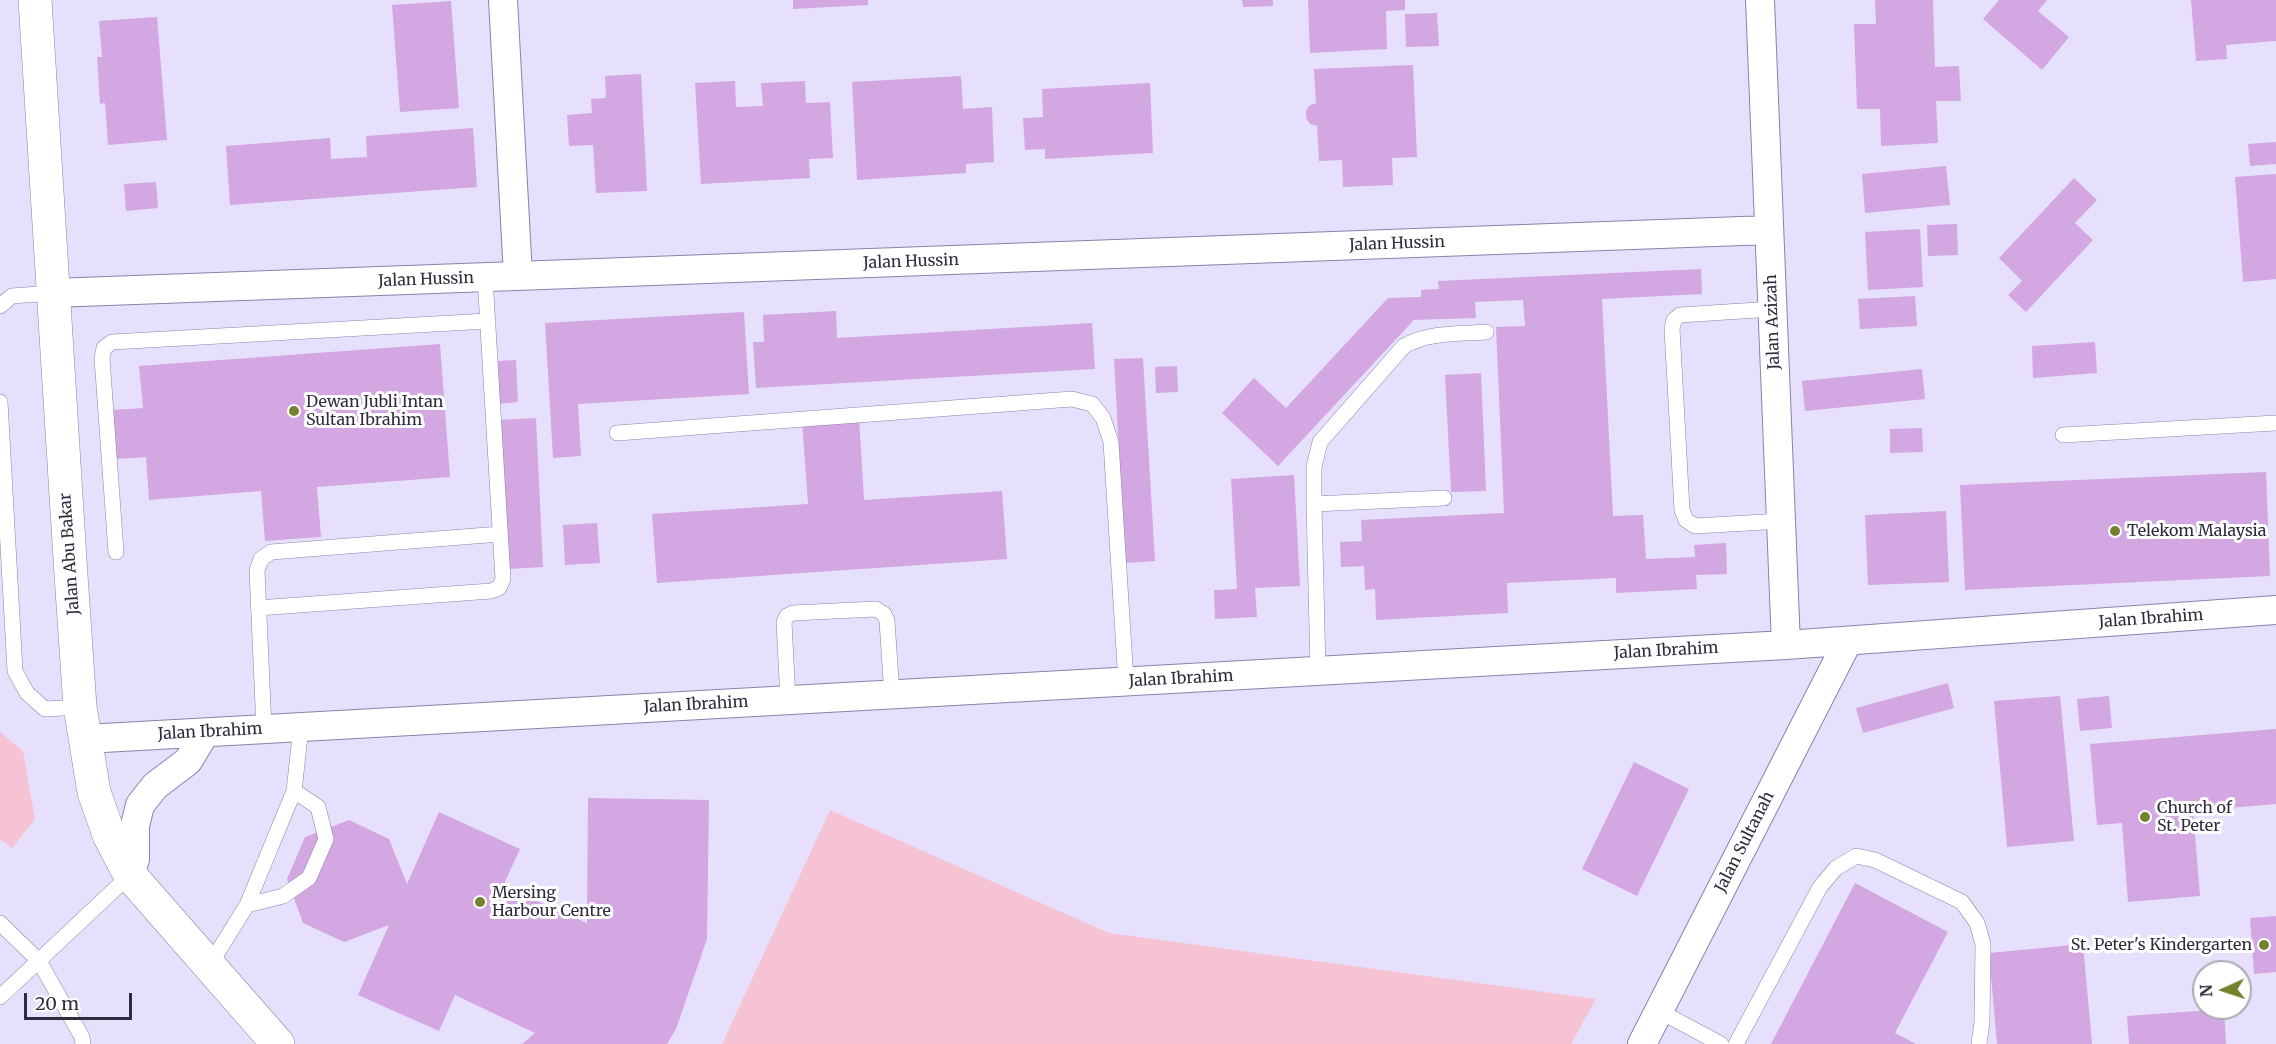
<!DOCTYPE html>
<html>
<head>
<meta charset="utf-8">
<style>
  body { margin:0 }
  #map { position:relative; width:2276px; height:1044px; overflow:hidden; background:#e6e0fc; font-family:Merriweather,serif }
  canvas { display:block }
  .north { position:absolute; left:2192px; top:960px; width:60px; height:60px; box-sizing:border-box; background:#fff; border:2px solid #acaab1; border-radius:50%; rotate:267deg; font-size:16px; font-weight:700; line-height:24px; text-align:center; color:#302b3d }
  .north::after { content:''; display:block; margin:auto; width:21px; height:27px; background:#75812d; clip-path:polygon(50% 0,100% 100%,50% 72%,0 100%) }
  .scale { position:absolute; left:24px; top:993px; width:108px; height:27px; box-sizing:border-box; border:3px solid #302b3d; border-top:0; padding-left:8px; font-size:18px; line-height:21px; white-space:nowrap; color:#302b3d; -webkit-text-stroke:4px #fff; paint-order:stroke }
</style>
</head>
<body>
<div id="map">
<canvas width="2276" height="1044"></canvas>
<div class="north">N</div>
<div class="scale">20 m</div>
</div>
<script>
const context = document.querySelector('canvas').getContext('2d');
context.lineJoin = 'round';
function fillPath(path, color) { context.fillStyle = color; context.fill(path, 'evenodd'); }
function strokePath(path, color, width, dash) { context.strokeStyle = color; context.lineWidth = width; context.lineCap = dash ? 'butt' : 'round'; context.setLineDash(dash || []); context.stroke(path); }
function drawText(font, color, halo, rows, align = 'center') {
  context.font = font + ' Merriweather,serif'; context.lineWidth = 6; context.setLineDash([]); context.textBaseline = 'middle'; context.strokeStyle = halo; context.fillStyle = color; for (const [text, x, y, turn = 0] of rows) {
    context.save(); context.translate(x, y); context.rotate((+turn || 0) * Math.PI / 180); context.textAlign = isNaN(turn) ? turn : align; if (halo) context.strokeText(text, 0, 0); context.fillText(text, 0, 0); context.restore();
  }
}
fillPath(new Path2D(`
  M0,732L23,751L35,819L12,848L0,839Z
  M830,810L1109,933L1596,999L1571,1044H722Z`), '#f5c3d3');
fillPath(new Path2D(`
  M793,0H868V5L793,9Z
  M1242,0H1273V6L1243,7Z
  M1308,0H1405V10L1386,11L1387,49L1310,53Z
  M1875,0H1933L1935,67L1959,66L1961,101H1936L1938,143L1881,146L1880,109H1857L1854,24H1876Z
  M1999,0H2047L2038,11L2069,37L2042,70L1983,19Z
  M2191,0H2276V41L2226,45L2227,59L2196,61Z
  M451,1L459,108L400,112L392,5Z
  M1437,13L1439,46L1406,47L1405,14Z
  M157,17L167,140L108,145L105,103L100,104L97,57H102L99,21Z
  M1413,65L1417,157L1392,158L1393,185L1343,187L1342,160L1319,161L1317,126L1310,124L1306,118V111L1309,106L1316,103L1314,69Z
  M641,74L647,191L596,193L593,145L569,146L567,115L592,113L591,99L606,98L605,76Z
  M961,76L963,109L992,107L994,162L966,164V173L857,180L852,82Z
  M735,81L736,107L763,106L761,83L805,81L806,103L830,102L833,158L809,159L810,178L701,184L695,83Z
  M1150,83L1153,153L1045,159V149L1025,150L1023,118L1043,117L1042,89Z
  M473,128L477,187L230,205L226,146L330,138L331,159L367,157L366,136Z
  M2276,142V164L2250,166L2248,144Z
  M1946,166L1950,205L1865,213L1862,174Z
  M2276,174V279L2243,282L2235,177Z
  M2074,178L2097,200L2075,223L2093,240L2026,312L2008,295L2022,281L1999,258Z
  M156,182L158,208L126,211L124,184Z
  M1957,224L1958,255L1928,256L1927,225Z
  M1920,229L1923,287L1868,290L1865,232Z
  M1701,269L1702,294L1602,299L1613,516L1643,515L1646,559L1695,557L1694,545L1726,543L1727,574L1696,575L1697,589L1616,593V578L1507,583L1508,613L1376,620L1375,589L1365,590L1364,566L1341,567L1340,542L1362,541L1361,520L1504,513L1496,327L1525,326L1523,300L1475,302L1476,318L1412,320L1413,321L1278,466L1222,413L1254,378L1286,408L1388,298L1421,297V290L1439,289L1438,281Z
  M1915,296L1917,326L1860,329L1858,299Z
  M836,311L837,338L1092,323L1095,369L756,388L753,342H764L763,315Z
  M744,312L749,394L578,404L581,456L553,458L545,323Z
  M2095,342L2097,373L2033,378L2032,346Z
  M440,344L450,477L317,487L321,537L265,541L261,491L149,500L146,457L116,459L112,410L143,408L139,366Z
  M1143,358L1155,561L1125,563L1114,359Z
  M516,360L518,402L498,404L496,361Z
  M1177,366L1178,392L1156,393L1155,367Z
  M1922,369L1925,399L1805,411L1802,381Z
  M1481,373L1486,491L1451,492L1445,375Z
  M859,417L864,500L1002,491L1007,559L657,583L652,514L808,504L802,421Z
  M536,418L543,567L508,569L500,420Z
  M1922,428L1923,452L1890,453V429Z
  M2266,472L2270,576L1965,590L1960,485Z
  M1294,475L1300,586L1255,588L1257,617L1215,619L1214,590L1237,589L1231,479Z
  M1946,511L1949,582L1868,585L1865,515Z
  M597,523L600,563L565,565L563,525Z
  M1948,683L1954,708L1863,733L1856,708Z
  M2060,696L2074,841L2007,847L1994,701Z
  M2109,696L2112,728L2080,731L2077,699Z
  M2276,729V804L2193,811L2200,896L2128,902L2122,823L2097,825L2090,744Z
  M1634,762L1689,789L1637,896L1582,869Z
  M588,798L709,800L707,939L676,1029L667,1044H522L535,1033L455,995L439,1031L358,995L389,925L344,942L303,923L287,879L305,837L349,820L389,839L407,884L439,812L520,849L503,886L587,923Z
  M1855,883L1948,932L1895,1033L1916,1044H1771Z
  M2276,916V972L2254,974L2250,918Z
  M2083,944L2092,1044H1997L1989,953Z
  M2224,1009L2226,1044H2129L2127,1016Z`), '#d2a7e2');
const service = new Path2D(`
  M0,306L12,296L53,293
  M1773,309L1680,315L1674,320L1672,329L1682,510L1686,520L1695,526L1782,521
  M0,402L15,671L27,693L45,709L80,707
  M617,433L1072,399L1092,404L1103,418L1111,442L1126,682
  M2063,435L2276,423
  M1314,504L1444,498
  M116,552L102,358L104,348L112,342L488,321
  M258,608L491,591L499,588L503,579L485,277
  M1318,671L1314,504V467L1320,442L1404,346C1429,332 1458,334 1486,332
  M788,700L784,622L787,616L793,613L876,609L884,614L887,621L892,695
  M264,729L257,570L261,559L271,552L500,534
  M247,905L283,896L309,878L326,839L318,807L294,791
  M0,923L39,961L82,1037L83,1044
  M209,966L247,905L294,791L301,727
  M0,997L130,875
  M1659,1011L1721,1044
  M1736,1044L1820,887L1836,868L1856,856L1875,860L1962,902L1977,923L1983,944L1982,1022L1979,1044`);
const minor = new Path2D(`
  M503,0L518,276
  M1760,0L1786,645
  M53,293L1769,230
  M85,739L1786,645L2276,610
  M130,875L135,859V826L140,805L155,786L188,761L205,733
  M1642,1044L1848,641`);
const tertiary = new Path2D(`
  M35,0L71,575L80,707L94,792L109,835L130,875L278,1044`);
strokePath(service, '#8c81ac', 16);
strokePath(minor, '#8c81ac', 30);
strokePath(tertiary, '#8c81ac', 34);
strokePath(service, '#fff', 15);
strokePath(minor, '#fff', 28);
strokePath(tertiary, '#fff', 33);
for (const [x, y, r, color] of [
  [294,411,6,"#75812d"],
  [2115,531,6,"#75812d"],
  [2145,817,6,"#75812d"],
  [480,902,6,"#75812d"],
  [2264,945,6,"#75812d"]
]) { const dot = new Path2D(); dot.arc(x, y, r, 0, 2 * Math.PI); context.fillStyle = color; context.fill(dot); strokePath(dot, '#fff', 2); }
drawText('16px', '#302b3d', '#fff', [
  ["Jalan Hussin",1397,244,-2],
  ["Jalan Hussin",911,262,-2],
  ["Jalan Hussin",426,280,-2],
  ["Jalan Azizah",1773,322,-92],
  ["Jalan Abu Bakar",70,554,-94],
  ["Jalan Ibrahim",2151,619,-4],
  ["Jalan Ibrahim",1666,651,-3],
  ["Jalan Ibrahim",1181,679,-3],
  ["Jalan Ibrahim",696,705,-3],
  ["Jalan Ibrahim",210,732,-3],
  ["Jalan Sultanah",1745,842,-63]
]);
drawText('16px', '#302b3d', '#fff', [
  ["Dewan Jubli Intan",306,402],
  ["Sultan Ibrahim",306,420],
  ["Telekom Malaysia",2127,531],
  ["Church of",2157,808],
  ["St. Peter",2157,826],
  ["Mersing",492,893],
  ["Harbour Centre",492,911],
  ["St. Peter's Kindergarten",2252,945,"right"]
], 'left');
</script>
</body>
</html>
